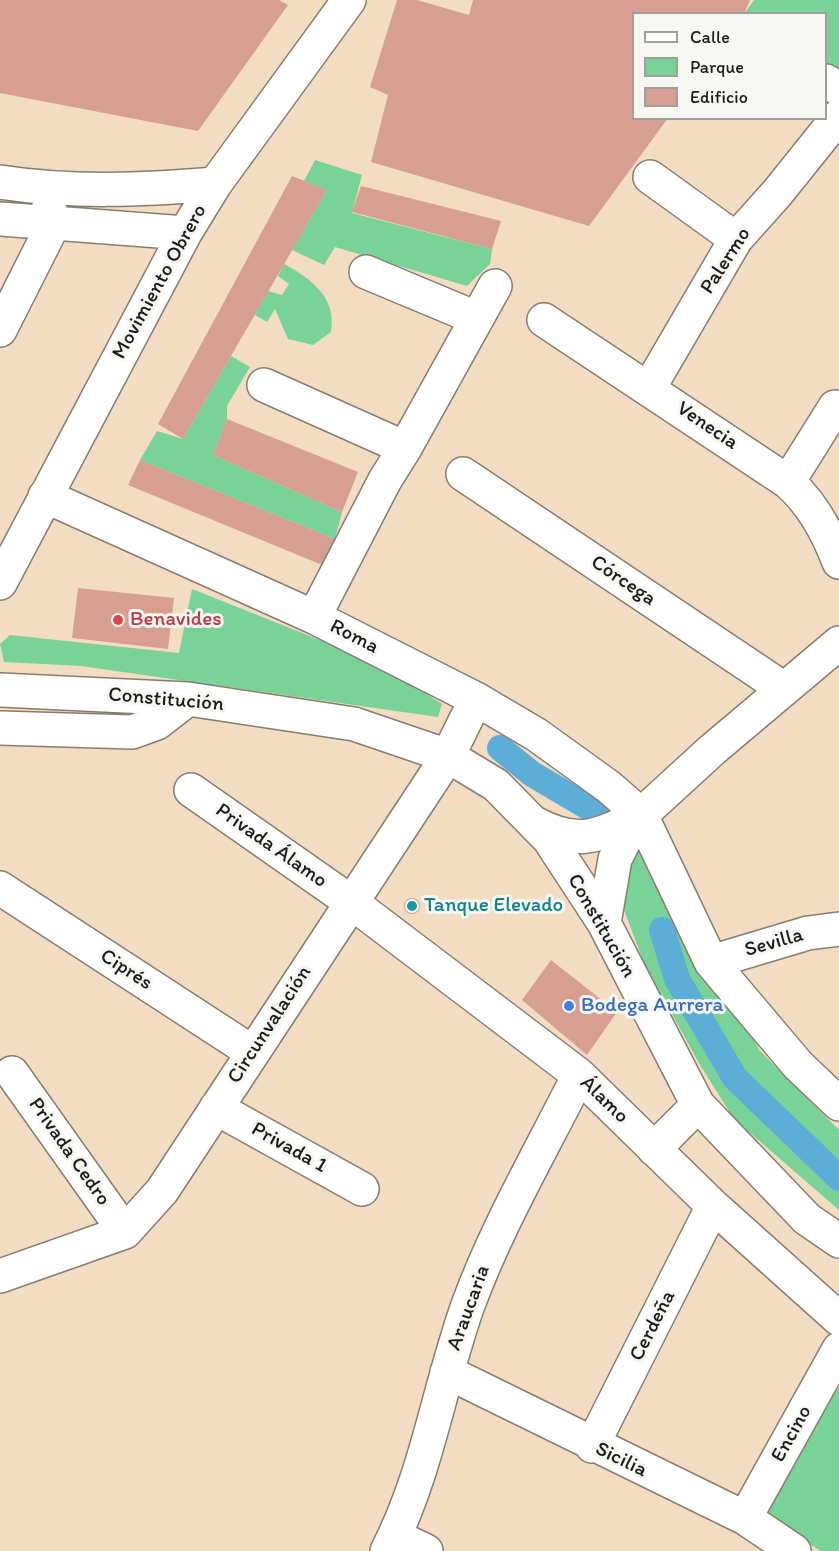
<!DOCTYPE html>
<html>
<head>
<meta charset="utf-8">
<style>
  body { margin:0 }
  #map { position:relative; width:839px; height:1551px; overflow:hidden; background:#f3ddc2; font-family:Itim,sans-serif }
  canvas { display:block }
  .legend { position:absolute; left:632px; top:12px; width:195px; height:108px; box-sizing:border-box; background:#f6f6f2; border:2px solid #9f9f9c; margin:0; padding:8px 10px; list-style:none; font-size:18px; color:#1c1c1c }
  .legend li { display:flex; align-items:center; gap:12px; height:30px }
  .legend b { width:30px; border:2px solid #9f9f9c }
</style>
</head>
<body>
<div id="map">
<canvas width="839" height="1551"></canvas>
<ul class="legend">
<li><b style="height:8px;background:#fff"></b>Calle</li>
<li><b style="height:16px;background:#79d298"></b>Parque</li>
<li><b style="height:16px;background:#d69f92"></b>Edificio</li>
</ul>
</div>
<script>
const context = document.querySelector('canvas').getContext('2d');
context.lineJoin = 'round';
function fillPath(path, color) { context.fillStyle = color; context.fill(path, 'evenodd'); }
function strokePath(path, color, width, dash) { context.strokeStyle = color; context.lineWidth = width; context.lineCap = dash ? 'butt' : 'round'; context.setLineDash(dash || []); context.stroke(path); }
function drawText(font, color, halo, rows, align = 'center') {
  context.font = font + ' Itim,sans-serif'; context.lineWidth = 6; context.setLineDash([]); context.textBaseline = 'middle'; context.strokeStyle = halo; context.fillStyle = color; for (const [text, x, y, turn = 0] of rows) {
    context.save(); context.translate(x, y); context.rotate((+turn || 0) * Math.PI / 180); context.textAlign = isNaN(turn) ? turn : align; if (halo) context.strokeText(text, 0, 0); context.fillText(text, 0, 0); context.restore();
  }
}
fillPath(new Path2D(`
  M754,0H839V70L826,63V14H744Z
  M315,160L362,175L352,213L492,249L490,264L467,286L335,247L324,265L292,250L327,190L304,181Z
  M284,264C312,279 337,298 331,332L313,345L288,339L275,309L267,322L255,315L268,291L282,295L289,284L278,276Z
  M231,356L250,367L227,406V419L213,455L342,512L335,539L140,460L157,431L183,439Z
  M192,589L380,664L442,704L438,717L81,666L4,662L0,644L10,635L179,653Z
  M646,846L760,1051L839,1130V1210L734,1119L700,1065L644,963L624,910L626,861Z
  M839,1387V1551H821L757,1511Z`), '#79d298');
strokePath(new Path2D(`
  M500,748L532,774L600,814
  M662,930L677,979L735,1078L839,1178`), '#5caed7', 26);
fillPath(new Path2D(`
  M0,0H279L288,5L198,131L0,93Z
  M397,0H417L469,15L473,0H750L744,14H634V118H668L589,226L371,162L388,95L370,87Z
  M292,176L327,190L183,439L158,424Z
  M361,186L501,221L492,249L352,212Z
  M227,419L358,472L342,512L213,455Z
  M140,460L335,539L327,567L128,485Z
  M78,588L174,598L168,649L72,638Z
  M404 906a8 8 0 1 1 16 0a8 8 0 1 1-16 0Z
  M551,960L617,1012L587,1055L522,1000Z`), '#d69f92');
const minor = new Path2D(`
  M826,81L839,89
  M650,177L736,239
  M0,182C72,193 142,190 215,184
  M0,219L185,233
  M366,272L476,318
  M544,320L788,482C812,503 828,533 839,562
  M0,330L53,225L49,206
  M264,385L405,448L385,480L314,617
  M649,388L736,239L778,192L839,116
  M405,448L495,286
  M463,474L784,689
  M788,482L835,407
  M45,496L314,617L476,699L537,735L609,787L641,815L711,962L798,1065L839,1104
  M0,583L185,233L215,184L349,0
  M0,690L188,699L354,724L448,756L496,785L549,839L604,923L698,1105L807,1219L839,1241
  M0,728L132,732L157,723L188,699
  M191,790L351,902L579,1075L713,1206L839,1319
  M534,823C579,847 598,836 641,815
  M0,888L252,1052
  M604,923L615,859L631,828L641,815L712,750L839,643
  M711,962L808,933L839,929
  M12,1073L125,1232
  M216,1108L362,1189
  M654,1149L698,1105
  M0,1276L125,1232L162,1191L448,756L476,699
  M447,1372L745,1518L794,1551
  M592,1446L713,1206
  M745,1518L839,1349
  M395,1536L426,1551
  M387,1551C427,1474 439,1386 468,1305C497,1226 541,1151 579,1075`);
strokePath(minor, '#887c6f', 36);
strokePath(minor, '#fff', 33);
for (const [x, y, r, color] of [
  [118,620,6,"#e0444e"],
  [412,906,6,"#0f9aa8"],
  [569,1006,6,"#3f7fe0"]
]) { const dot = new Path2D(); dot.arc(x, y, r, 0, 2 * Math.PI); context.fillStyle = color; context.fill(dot); strokePath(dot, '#f6f6f2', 2); }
drawText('21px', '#1c1c1c', '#f6f6f2', [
  ["Palermo",726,261,-57],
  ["Movimiento Obrero",160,282,-61],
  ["Venecia",707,426,34],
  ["Córcega",623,581,34],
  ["Roma",354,637,27],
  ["Constitución",166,700,5],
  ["Privada Álamo",271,846,35],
  ["Constitución",601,926,60],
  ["Sevilla",774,943,-16],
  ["Ciprés",126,970,33],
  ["Circunvalación",270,1025,-57],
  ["Álamo",604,1100,44],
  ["Privada 1",289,1148,29],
  ["Privada Cedro",69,1152,55],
  ["Araucaria",469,1308,-70],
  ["Cerdeña",653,1326,-63],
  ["Encino",792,1434,-61],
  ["Sicilia",621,1460,26]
]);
drawText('21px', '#be3a42', '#f6f6f2', [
  ["Benavides",130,620]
], 'left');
drawText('21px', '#0d838f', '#f6f6f2', [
  ["Tanque Elevado",424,906]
], 'left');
drawText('21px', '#366cbe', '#f6f6f2', [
  ["Bodega Aurrera",581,1006]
], 'left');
</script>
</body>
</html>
